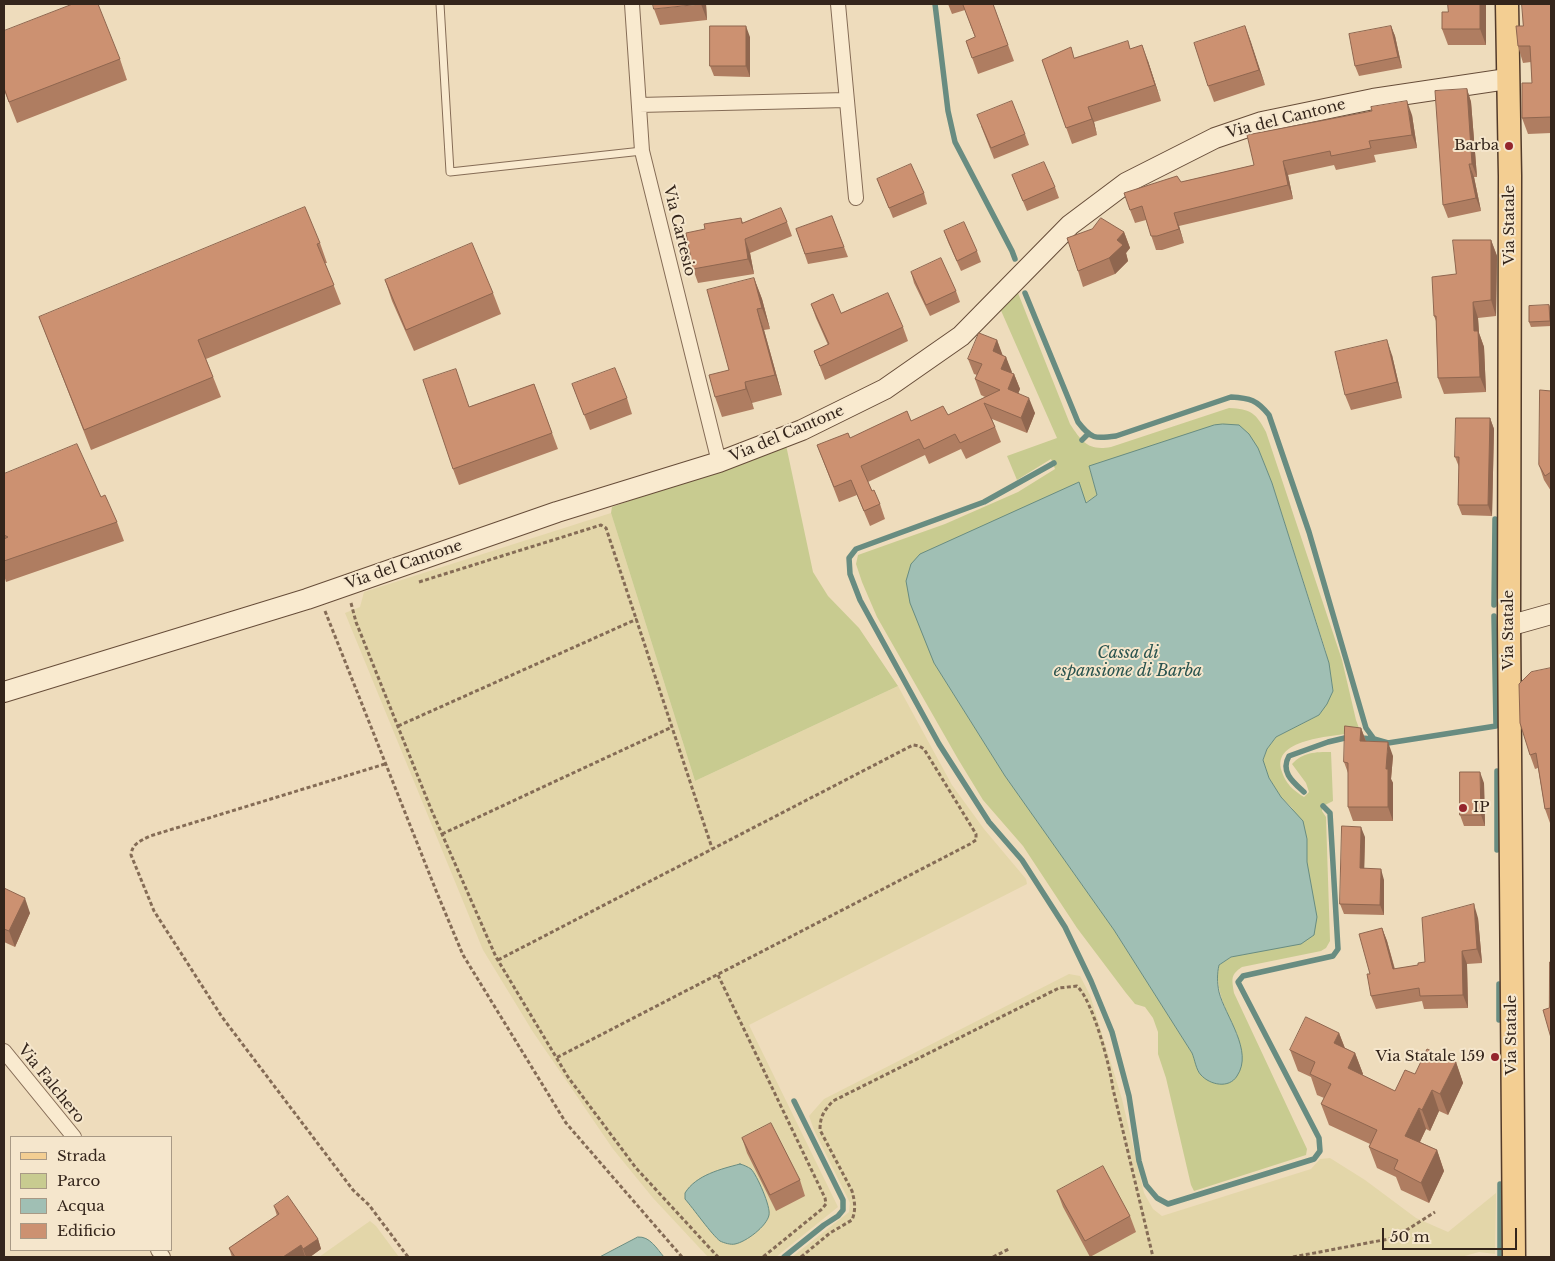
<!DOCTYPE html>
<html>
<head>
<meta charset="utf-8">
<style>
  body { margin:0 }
  #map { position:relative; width:1555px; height:1261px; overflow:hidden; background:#eedcbc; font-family:"Libre Baskerville",serif }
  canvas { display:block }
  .frame { position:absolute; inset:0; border:5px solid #34251b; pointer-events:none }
  .legend { position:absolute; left:10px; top:1136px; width:162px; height:115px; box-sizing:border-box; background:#f5e6cc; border:1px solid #a89985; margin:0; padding:6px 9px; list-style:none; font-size:15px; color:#34251b }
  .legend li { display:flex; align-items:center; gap:10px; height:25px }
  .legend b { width:25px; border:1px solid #a89985 }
  .scale { position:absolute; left:1382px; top:1228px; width:135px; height:22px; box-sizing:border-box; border:2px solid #34251b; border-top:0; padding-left:6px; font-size:15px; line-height:18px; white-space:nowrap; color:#34251b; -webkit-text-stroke:4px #f5e6cc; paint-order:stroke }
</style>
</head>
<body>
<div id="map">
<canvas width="1555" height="1261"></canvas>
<div class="frame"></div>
<ul class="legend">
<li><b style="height:6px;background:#f3ce92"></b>Strada</li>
<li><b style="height:14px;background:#c8cb90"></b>Parco</li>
<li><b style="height:14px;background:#a0bfb4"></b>Acqua</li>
<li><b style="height:14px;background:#cc9171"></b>Edificio</li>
</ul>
<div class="scale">50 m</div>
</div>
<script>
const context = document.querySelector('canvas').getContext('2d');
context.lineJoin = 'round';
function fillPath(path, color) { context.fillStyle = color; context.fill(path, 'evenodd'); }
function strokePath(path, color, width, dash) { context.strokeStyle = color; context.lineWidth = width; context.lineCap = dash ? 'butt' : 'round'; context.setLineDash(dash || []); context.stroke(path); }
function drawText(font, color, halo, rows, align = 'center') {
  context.font = font + ' "Libre Baskerville",serif'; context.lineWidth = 4; context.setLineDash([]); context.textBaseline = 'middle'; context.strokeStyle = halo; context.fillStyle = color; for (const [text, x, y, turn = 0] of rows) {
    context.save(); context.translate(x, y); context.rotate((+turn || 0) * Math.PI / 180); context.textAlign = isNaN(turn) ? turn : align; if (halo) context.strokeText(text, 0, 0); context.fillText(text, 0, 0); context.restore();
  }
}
fillPath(new Path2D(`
  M611,513L695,781L898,686L952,785L984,829L1026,879L1027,884L749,1025L838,1207L776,1257H708L653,1198L613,1149L533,1032L483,950L345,613L360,607L364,592Z
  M1069,974L1080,976L1090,995L1122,1099L1144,1193L1153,1209L1162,1216L1311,1169L1320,1159L1330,1158L1365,1180L1416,1218L1448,1232L1496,1193L1495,1254L1479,1252L1461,1257H792L849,1212L850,1203L814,1130L809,1116L824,1099Z
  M370,1221L376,1226L399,1257H319Z`), '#e3d6a9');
fillPath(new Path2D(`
  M1018,293L1070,424C1082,442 1088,451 1111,447L1229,408C1251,409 1256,413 1266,432L1342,660L1356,720L1360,731C1341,737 1269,736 1282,772C1286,784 1293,790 1304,797L1309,792L1306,783L1292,764C1303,752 1315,752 1331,752L1333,801L1323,806L1322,811L1326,817L1330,941L1326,948L1321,951L1242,967C1230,975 1232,979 1234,993L1307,1149L1306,1155L1194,1191L1191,1185L1166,1078L1158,1054V1032L1153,1018L1145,1007L1135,1004L1126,993L1077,928L1023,846L983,800L958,759L877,617L862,582L856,564L858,555L945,524L1018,492L1055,469L1051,459L1017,480L1007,456L1057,438L999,306ZM1258,448L1272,483L1326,652L1333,691L1319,715L1276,737L1267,749L1263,761L1269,778L1281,797L1292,808L1307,839V862L1258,951L1231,957L1219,965C1214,991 1228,1013 1238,1036L1200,1074L1192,1053L1114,930L1005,776L934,663L1078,482L1085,503L1097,495L1089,466Z
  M786,445L813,572L828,596L859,628L898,686L695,781L611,513L612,507Z`), '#c8cb90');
const water = new Path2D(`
  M1223,424L1239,425L1249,434L1258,448L1272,483L1329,663L1333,691L1327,704L1319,715L1276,737L1267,749L1263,760L1269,778L1281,797L1303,821L1307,839V862L1317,917L1314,935L1301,944L1231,957L1219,965C1217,974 1217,982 1219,992C1225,1016 1254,1051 1237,1076C1229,1089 1210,1085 1201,1075C1196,1070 1195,1060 1192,1053L1114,930L1005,776L934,663L910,603L906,581L911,564L920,554L1079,482L1086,503L1097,495L1089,466L1214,425Z
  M740,1164C744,1165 748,1167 751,1169C757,1175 771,1207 769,1215C767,1226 746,1242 735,1244C731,1245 724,1243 720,1241C712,1235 693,1208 685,1199V1193C696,1175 721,1169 740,1164Z
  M638,1237C650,1236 657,1249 664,1257H600Z`);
fillPath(water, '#a0bfb4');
strokePath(water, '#688c81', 1);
strokePath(new Path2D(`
  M935,4L948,111L955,142L1012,251L1015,259
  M1025,293L1078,422C1091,439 1095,439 1116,436L1231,397C1250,398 1257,400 1269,415L1309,532L1366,728L1374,739L1388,743L1496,726L1494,616
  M1082,440L1088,434
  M1054,463L984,502L856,549L849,558L850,574L860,600L939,744L989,822L1022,860L1065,927L1091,981L1112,1032L1129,1096L1139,1161L1146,1185L1157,1198L1168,1204L1314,1159L1320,1151L1319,1138L1238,982L1243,976L1333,956L1338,949L1330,813L1323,806
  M1494,605L1495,519
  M1497,771V850
  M1304,792C1293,782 1280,772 1289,756L1328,742L1349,737L1374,739
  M1499,984V1020
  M784,1257L824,1225L838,1216L843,1210V1200L794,1101
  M1500,1257V1184`), '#688c81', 5.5);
const lane = new Path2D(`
  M440,4L450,172L642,151`);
const street = new Path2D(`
  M632,4L642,151L719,462
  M838,4L856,198
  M639,105L846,100
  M4,1051L74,1137
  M158,1250L163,1257`);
const secondary = new Path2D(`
  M1509,621L1519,623L1551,614
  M4,692L307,599L557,512L719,462L802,430L885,389L961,336L1070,225L1126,183L1215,138L1262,122L1373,99L1507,79`);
const primary = new Path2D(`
  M1507,4L1510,176L1509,621L1514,1257`);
strokePath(lane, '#856c56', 9);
strokePath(street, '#856c56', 16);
strokePath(secondary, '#674d39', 22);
strokePath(primary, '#523a2a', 25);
strokePath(new Path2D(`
  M419,582L601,525L606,528L712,848
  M351,603L356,622L431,809L496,957L568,1077L636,1168L718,1257
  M325,611L437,893L463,955L566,1123L682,1257
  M398,726L637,619
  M385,764L150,836C140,841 132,844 131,855L154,911L222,1017L353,1190L369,1205L408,1257
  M442,834L672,727
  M498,960L913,745L919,746L924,749L976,834V840L970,844L556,1058
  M718,975L825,1198L826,1204L822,1209L763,1257
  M801,1257L830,1233L852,1220C856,1210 855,1202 852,1191L820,1130C820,1116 824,1111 833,1101L1059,988L1077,986C1093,1001 1110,1066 1113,1089L1153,1257
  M993,1257L1009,1249
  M1293,1257L1394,1238L1435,1212`), '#856c56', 3, [4, 2.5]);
strokePath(lane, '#f9eacf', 7);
strokePath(street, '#f9eacf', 14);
strokePath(secondary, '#f9eacf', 20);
strokePath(primary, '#f3ce92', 22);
fillPath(new Path2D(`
  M706,4L707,20L660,25L654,9Z
  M948,4H993L1014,61L978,74L966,41L975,37L965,10L952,14Z
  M1486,4V45H1448L1442,29L1448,12Z
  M1551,4V133L1528,134L1522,118L1532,83L1531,62L1523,63L1518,46L1523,26Z
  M1245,26L1265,85L1214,102L1208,86Z
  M1391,26L1395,36L1402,68L1359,76L1355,66Z
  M4,31L120,59L127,80L17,123L4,90Z
  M750,37V77L714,76L710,66Z
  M1130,49L1148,61L1161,101L1094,122L1097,135L1072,144L1042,60L1075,58Z
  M1467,89L1471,102L1477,177H1474L1481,211L1448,218L1443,205Z
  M1412,115L1417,148L1374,155L1376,162L1336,170L1334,165L1288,175L1293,199L1179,226L1184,243L1162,250H1156L1146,220L1135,223L1130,210L1181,182L1254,165Z
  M981,126L1025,134L1029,145L994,159Z
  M1012,175L1055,187L1059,198L1027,211Z
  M877,179L924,193L927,204L893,218Z
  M832,216L848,257L808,264L796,229Z
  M741,218L743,223L787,222L792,236L750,253L754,274L698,283L693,269L705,229Z
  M944,231L977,251L981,262L961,271L948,242Z
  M1124,232L1130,248L1126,253L1128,261L1115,274L1083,287L1078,271Z
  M1491,240L1497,256L1496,316L1478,318L1479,333L1484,347L1486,392L1444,394L1438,378L1436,321L1434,316L1456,274Z
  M320,243L327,263H325L341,304L206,359L221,397L91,450L39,317Z
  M911,272L956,291L960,302L930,316L914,283Z
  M754,278L762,299L770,329L764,330L782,395L752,403L754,409L722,417L715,397L729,370Z
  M385,280L493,293L501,314L414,351L392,301Z
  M811,304L841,313L903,327L908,341L825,380L814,351L828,345L816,318Z
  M1549,305L1551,310V326L1531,327L1529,322Z
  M997,340L1002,355L1006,357L1011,373L1014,374L1020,389L1018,393L1035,413L1027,433L992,419L1001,442L966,459L961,449L929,464L925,455L868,482L872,491L880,504L885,519L870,526L857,495L839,502L817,445L850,438L911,421L948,415L985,397L981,395L975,379L977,375L974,374L968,359Z
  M1392,355L1402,398L1351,410L1345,395Z
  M534,384L558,449L459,485L453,469L469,407Z
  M572,384L627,398L632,414L590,430Z
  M1551,391V491L1544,480L1539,465Z
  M1490,418L1494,429L1492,516L1462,515L1458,505L1459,467L1455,457Z
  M4,474L101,497L117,522L124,541L6,582L4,575Z
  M1551,668V823H1550L1545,809L1538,768L1535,769L1530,755Z
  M1361,728L1366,741L1393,756L1391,779L1393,783V821H1353L1348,807V773L1344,762Z
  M1484,783L1485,826H1464L1460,815Z
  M1365,837L1364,868L1384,880V915L1344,914L1340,904Z
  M4,888L30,913L15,947L4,942Z
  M1478,918L1482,963L1467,964L1468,1008L1424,1009L1422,1001L1376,1009L1371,996L1370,974L1382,928L1387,941L1395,969L1418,965L1425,962Z
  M1339,1033L1345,1048L1355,1053L1363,1074L1362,1075L1395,1091L1415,1074L1456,1062L1463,1083L1448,1115L1439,1111L1430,1131L1426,1129L1420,1142L1437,1150L1444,1171L1429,1203L1401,1190L1396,1177L1377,1168L1369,1147L1370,1144L1329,1125L1321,1104L1324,1098L1317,1095L1311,1077L1298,1071L1290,1050Z
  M742,1138L800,1180L805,1196L776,1211L747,1153Z
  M1057,1191L1130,1216L1136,1232L1090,1257L1063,1207Z
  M274,1206L318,1239L321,1249L310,1257H306L305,1256L303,1257H232L229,1248L277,1216Z`), '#af7d61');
fillPath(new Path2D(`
  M701,4H706L707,20Z
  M1480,4H1486V45L1480,29Z
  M746,26L750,37V77L746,66Z
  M1245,26L1251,42L1265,85L1259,70Z
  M1391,26L1395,36L1402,68L1398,57Z
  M1142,45L1148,61L1161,101L1155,85Z
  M1467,89L1471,102L1477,177L1472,164Z
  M1407,101L1412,115L1417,148L1412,135Z
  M1088,107L1094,122L1097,135L1092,119Z
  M1283,161L1288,175L1293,199L1288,185Z
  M1469,164L1474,177L1481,211L1476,198Z
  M1174,213L1179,226L1184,243L1179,229Z
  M1124,232L1130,248L1126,253L1128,261L1115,274L1109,258L1117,240Z
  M745,239L750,253L754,274L748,259Z
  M1491,240L1497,256L1496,316L1491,300Z
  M754,278L762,299L770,329L762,308Z
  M1473,302L1478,318L1479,333L1484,347L1486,392L1480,377L1474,331Z
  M1549,305L1551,310V324L1550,321Z
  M757,309L764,330L782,395L775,375Z
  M997,340L1003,356L993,351Z
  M1387,340L1392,355L1402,398L1397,382Z
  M1006,357L1012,372L1007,384L1001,369Z
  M1014,374L1020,389L1014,405L1008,389Z
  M745,382L754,409L746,389Z
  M1029,398L1035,413L1027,433L1021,418Z
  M1490,418L1494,429L1492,516L1488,505Z
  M1361,728L1366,742L1360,741Z
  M1388,742L1393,756L1391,779L1393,783V821L1388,807L1386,769Z
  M1480,772L1484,783L1485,826L1481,815Z
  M1361,827L1365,837L1364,879L1360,868Z
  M1381,869L1384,880V915L1380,905Z
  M25,898L30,913L15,947L9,931Z
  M1474,904L1478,918L1482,963L1477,949Z
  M1382,928L1387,941L1398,982L1393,969Z
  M1462,951L1467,964L1468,1008L1463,995Z
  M1339,1033L1347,1054L1334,1043Z
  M1355,1053L1363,1074L1356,1089L1348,1068Z
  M1456,1062L1463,1083L1448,1115L1440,1094Z
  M1432,1090L1439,1111L1430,1131L1422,1110Z
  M1419,1108L1426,1129L1413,1156L1405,1136Z
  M1437,1150L1444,1171L1429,1203L1421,1183Z
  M318,1239L321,1249L310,1257H306L303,1249Z
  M301,1245L305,1256L303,1257H283Z`), '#8f664f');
const building = new Path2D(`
  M73,4H98L120,59L9,102L4,88V31Z
  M653,4H701L654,9Z
  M963,4H993L1008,45L972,58L966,41L975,37Z
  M1448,4H1480V29H1442V12H1448Z
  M1522,4H1551V117L1522,118V83H1532L1530,46H1518L1516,26H1523Z
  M710,26H746V66H710Z
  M1245,26L1259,70L1208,86L1194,43Z
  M1391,26L1398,57L1355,66L1349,34Z
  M1128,41L1130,49L1142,45L1155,85L1088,107L1092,119L1066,128L1042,60L1071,47L1074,58Z
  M1467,89L1472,164H1469L1476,198L1443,205L1435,91Z
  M1012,101L1025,134L991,148L977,115Z
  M1407,101L1412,135L1369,141L1371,148L1331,156L1330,151L1283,161L1288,185L1174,213L1179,229L1157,236H1151L1142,206L1130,210L1124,193L1177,176L1181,182L1254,165L1247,135L1372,111L1371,107Z
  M1044,162L1055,187L1023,201L1012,175Z
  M911,164L924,193L889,208L877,179Z
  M305,207L320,243L317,244L334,285L198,340L213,377L84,430L39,317Z
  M781,208L787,222L745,239L748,259L693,269L686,233L705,229L704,224L741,218L742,223Z
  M832,216L844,247L805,254L796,229Z
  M1101,218L1124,232L1117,240L1123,245L1109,258L1078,271L1067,238L1092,229Z
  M964,222L977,251L957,261L944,231Z
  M1453,240H1491V300L1473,302L1474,331H1478L1480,377L1438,378L1436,316H1434L1432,277L1456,274Z
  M472,243L493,293L406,330L385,280Z
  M941,258L956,291L926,305L911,272Z
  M754,278L762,308L757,309L775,375L745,382L746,389L715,397L709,375L729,370L707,290Z
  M888,293L903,327L820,366L814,351L829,344L811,304L833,294L841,313Z
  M1549,305L1550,321L1529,322V306Z
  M979,333L997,340L993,351L1006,357L1001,369L1014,374L1008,389L1029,398L1021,418L984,403L995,427L960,443L955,434L924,449L919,439L861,466L872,491L874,490L880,504L864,511L851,480L834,487L817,445L848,433L850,438L907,411L911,421L943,406L948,415L1000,390L975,379L982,364L968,359Z
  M1387,340L1397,382L1345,395L1335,352Z
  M615,368L627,398L584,415L572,384Z
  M456,369L469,407L534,384L552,433L453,469L423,380Z
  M1540,390L1551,391V472L1545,476L1539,465Z
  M1456,418H1490L1488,505H1458L1459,457H1455Z
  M77,444L101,497L105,495L117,522L4,561V539L8,537L4,535V474Z
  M1551,668V808L1545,809L1536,753L1530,755L1520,723L1519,684L1531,672Z
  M1345,726L1361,728L1360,741L1388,742L1386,769H1388V807H1348V763L1344,762Z
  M1460,772H1480L1481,815H1460Z
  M1342,826L1361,827L1360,868L1381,869L1380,905L1340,904Z
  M4,888L25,898L9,931L4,929Z
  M1474,904L1477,949L1462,951L1463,995L1420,996L1419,988L1371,996L1367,974H1370L1359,934L1382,928L1393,969L1418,965V963L1425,962L1422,918Z
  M1550,962H1551V1038L1543,1010L1549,1008Z
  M1306,1017L1339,1033L1334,1043L1355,1053L1348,1068L1395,1091L1405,1070L1415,1074L1427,1049L1456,1062L1440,1094L1432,1090L1422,1110L1419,1108L1405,1136L1437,1150L1421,1183L1394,1169L1398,1160L1369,1147L1377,1130L1321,1104L1331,1084L1310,1074L1315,1062L1290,1050Z
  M771,1123L800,1180L770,1195L742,1138Z
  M1103,1166L1130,1216L1085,1241L1057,1191Z
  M288,1196L318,1239L303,1249L301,1245L283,1257H235L229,1248L279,1214L274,1206Z`);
fillPath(building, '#cc9171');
strokePath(building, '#8f664f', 1);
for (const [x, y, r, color] of [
  [1509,146,5,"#94252d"],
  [1463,808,5,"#94252d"],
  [1495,1057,5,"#94252d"]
]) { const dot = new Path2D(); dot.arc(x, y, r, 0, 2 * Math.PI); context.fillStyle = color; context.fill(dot); strokePath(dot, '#f5e6cc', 2); }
drawText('15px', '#34251b', '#f5e6cc', [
  ["Via del Cantone",1286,119,-14],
  ["Via Statale",1510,225,-90],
  ["Via Cartesio",679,231,76],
  ["Via del Cantone",787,434,-23],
  ["Via del Cantone",404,565,-19],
  ["Via Statale",1509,630,-90],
  ["Via Statale",1512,1035,-90],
  ["Via Falchero",51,1084,51]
]);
drawText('15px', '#34251b', '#f5e6cc', [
  ["Barba",1499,146],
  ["IP",1473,808,"left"],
  ["Via Statale 159",1485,1057]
], 'right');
drawText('italic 16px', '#2a544f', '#f5e6cc', [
  ["Cassa di",1128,653],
  ["espansione di Barba",1128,671]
]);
</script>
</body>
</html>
